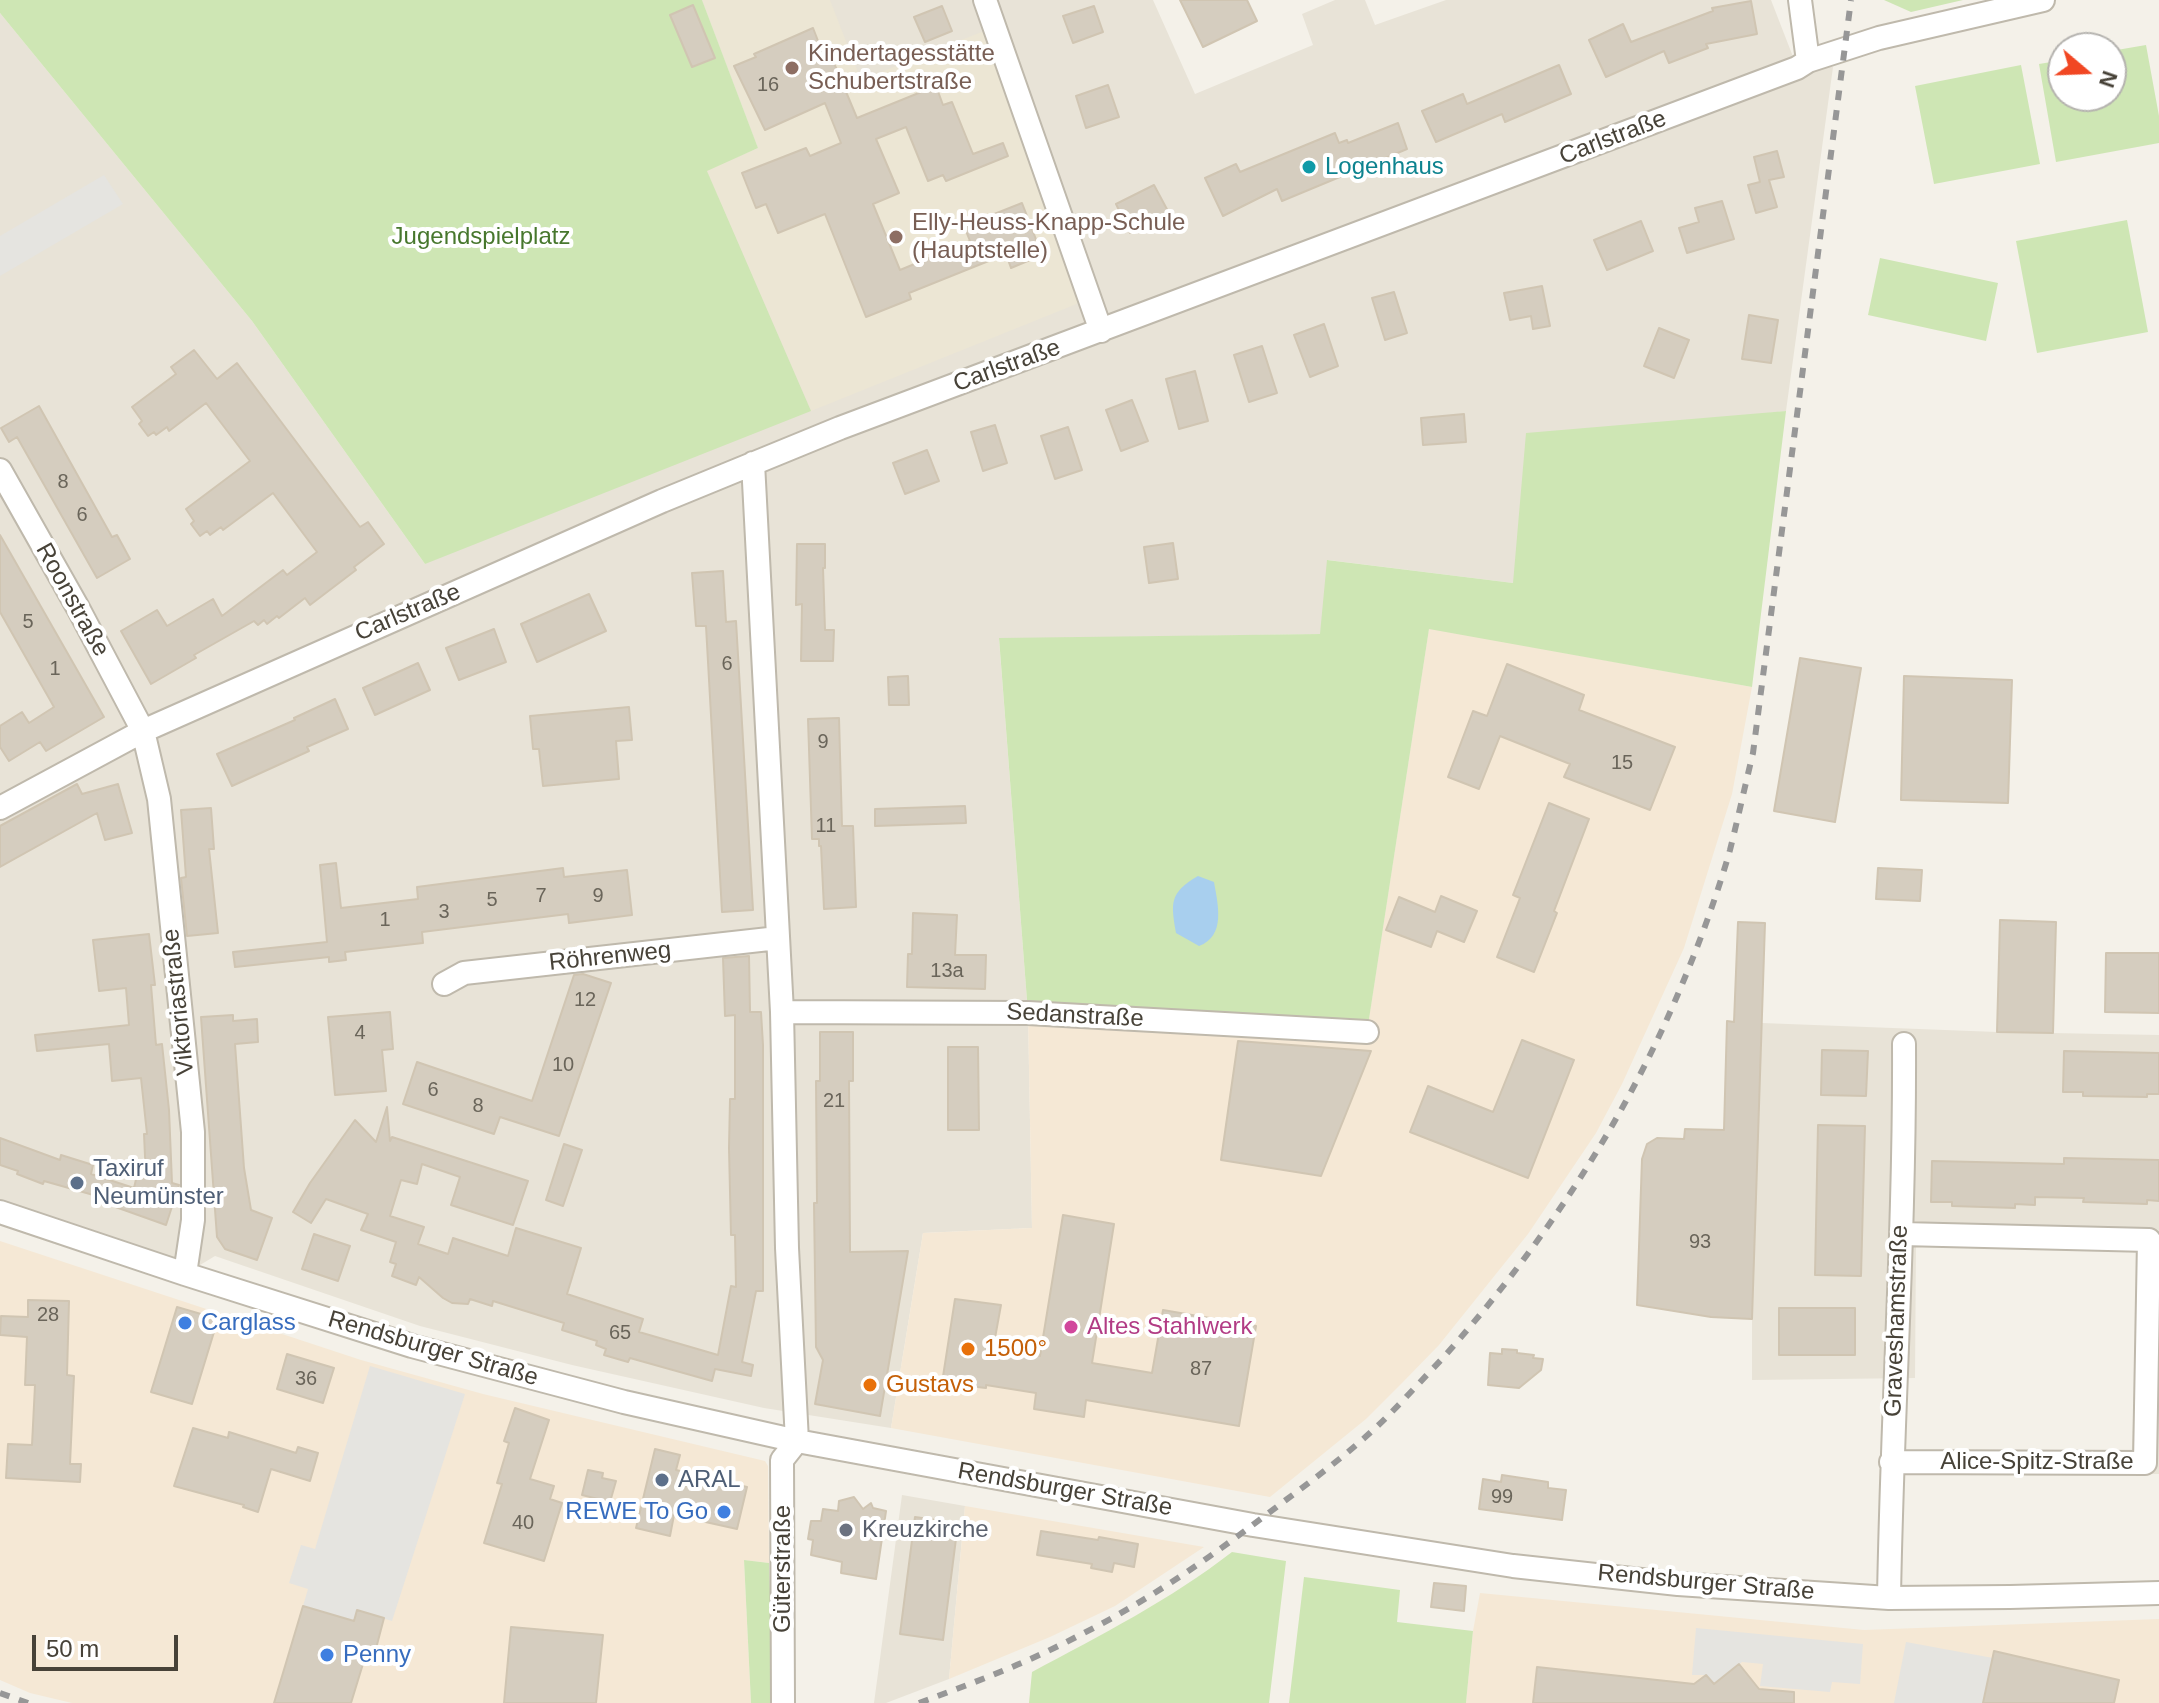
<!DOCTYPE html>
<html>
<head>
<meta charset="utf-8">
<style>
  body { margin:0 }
  #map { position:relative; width:2159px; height:1703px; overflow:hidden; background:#f4f1e9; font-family:Arial,sans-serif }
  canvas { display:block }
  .north { position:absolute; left:2047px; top:32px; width:80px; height:80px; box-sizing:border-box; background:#fff; border:2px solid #b5b3af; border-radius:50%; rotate:109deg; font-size:22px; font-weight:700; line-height:32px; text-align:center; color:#474238 }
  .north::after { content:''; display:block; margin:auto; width:28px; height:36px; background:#f14723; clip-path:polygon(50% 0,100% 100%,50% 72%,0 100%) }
  .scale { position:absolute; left:32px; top:1635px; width:146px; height:36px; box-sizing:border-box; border:4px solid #474238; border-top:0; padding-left:10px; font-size:24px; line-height:28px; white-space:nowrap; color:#474238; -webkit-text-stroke:6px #fff; paint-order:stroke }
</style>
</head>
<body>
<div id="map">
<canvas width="2159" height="1703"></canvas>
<div class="north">N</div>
<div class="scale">50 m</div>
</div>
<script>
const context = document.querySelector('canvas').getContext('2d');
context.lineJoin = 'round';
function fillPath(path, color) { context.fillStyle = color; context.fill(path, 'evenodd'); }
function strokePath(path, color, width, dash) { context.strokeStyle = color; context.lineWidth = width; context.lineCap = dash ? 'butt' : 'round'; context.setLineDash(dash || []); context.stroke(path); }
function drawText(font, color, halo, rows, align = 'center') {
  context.font = font + ' Arial,sans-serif'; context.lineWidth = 8; context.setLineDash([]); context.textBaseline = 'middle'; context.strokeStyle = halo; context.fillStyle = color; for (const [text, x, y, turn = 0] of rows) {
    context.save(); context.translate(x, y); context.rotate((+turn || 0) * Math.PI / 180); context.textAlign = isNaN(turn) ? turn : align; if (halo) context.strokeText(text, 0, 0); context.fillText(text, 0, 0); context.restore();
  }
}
fillPath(new Path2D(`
  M702,0H1153L1195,94L1313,45L1302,14L1335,0H1365L1375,25L1446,0H1771L1797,67H1833L1786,411L1769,413L1513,583L1328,560L1321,634L999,639L1028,1013L1032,1228L923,1233L891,1428L764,1408L572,1365L420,1326L215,1256L185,1274L0,1212V13L252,321L425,564L758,148Z
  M1762,1023L1997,1032L2159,1035V1474H2131L2139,1251L1916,1245L1915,1378L1752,1380V1319Z
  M902,1495L965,1506L949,1679L886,1703H874Z`), '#e8e3d7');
fillPath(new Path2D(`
  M1429,628L1752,687L1732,794L1684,948L1622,1084L1596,1133L1528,1234L1439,1345L1403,1382L1366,1419L1270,1497L891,1428L923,1233L1032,1228L1028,1013L1367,1031Z
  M0,1241L361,1360L483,1394L765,1461L768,1466L769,1563L744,1560L751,1703H72L30,1693L0,1680Z
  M965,1506L1204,1547L1115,1606L1050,1637L949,1679Z
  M1480,1593L1864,1630L2159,1619V1703H1466L1473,1631Z`), '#f5e8d5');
fillPath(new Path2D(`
  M702,0H830L861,80L984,31L1079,303L811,411L706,170L758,148Z`), '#ece6d4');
fillPath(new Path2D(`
  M0,0H702L758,148L707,171L811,411L425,564L252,321L0,13Z
  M1884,0H1963L1911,12Z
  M2146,45L2159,116V143L2056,162L2039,64L2063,60V96H2111V51Z
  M2021,65L2040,164L1934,184L1915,86Z
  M2127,220L2148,332L2037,353L2016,241Z
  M1880,258L1998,283L1986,341L1868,315Z
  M1786,411L1752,687L1429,629L1367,1032L1028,1013L999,638L1320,634L1327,560L1513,583L1526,433Z
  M1232,1552L1286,1561L1269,1703H1029L1032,1672C1101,1635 1170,1600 1232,1552Z
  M744,1560L769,1563L774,1703H751Z
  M1304,1577L1400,1590L1397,1622L1473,1631L1466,1703H1289Z`), '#cee6b4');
fillPath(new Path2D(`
  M104,175L123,204L0,276V236Z
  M370,1366L465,1394L392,1621L358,1611L354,1621L303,1606L308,1589L289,1583L301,1545L315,1549Z
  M1696,1628L1863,1644L1860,1684L1832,1682L1830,1692L1760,1686L1763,1664L1742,1662L1714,1684L1706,1675H1692Z
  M1906,1642L1993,1658L1983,1703H1894Z`), '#e5e4e0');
fillPath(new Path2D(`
  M1198,876L1214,882C1218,905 1226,936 1199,946L1176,933C1171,903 1169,893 1198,876Z`), '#a8cfee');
const building = new Path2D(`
  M1180,0H1247L1257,21L1203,47Z
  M1751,1L1757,34L1706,44L1708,48L1669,63L1664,51L1606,77L1589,40L1623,24L1631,42L1713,11L1712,8Z
  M693,5L715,58L692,67L670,15Z
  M942,6L952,31L925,42L914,17Z
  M1094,6L1103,32L1073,43L1063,16Z
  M813,28L820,46L826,44L857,118L936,86L943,105L952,102L973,154L1003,143L1008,156L946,181L943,175L928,181L906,127L876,139L899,193L873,204L900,270L970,241L964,226L1022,203L1042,255L1011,268L1006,254L909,293L911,299L866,317L825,214L778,233L766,204L756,208L742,173L806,148L810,156L841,143L825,103L765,130L734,66L756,57L754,54Z
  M1559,65L1571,94L1505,122L1502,114L1436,142L1422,111L1463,94L1467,104Z
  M1108,85L1119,117L1086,128L1076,96Z
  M1398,123L1407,149L1282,201L1277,189L1223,216L1205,178L1236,164L1240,172L1335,133L1339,143L1347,140L1348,143Z
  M1777,151L1784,177L1769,180L1777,207L1756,213L1748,185L1760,182L1754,157Z
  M1154,185L1169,213L1130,233L1116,204Z
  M1722,201L1734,239L1687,253L1679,228L1699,222L1695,208Z
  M1641,221L1653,251L1607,270L1594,240Z
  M1542,286L1550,326L1533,329L1531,316L1510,320L1504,293Z
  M1394,292L1407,333L1385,340L1372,298Z
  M1749,315L1778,320L1771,363L1742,359Z
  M1324,324L1338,366L1310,377L1294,335Z
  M1659,328L1689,340L1674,378L1644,366Z
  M1262,346L1277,393L1249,402L1234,355Z
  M194,350L217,379L237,363L360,527L368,522L384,544L354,567L356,570L310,605L305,598L279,618L277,616L267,624L264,620L258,625L254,621L194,655L196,658L151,684L121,631L157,610L167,626L213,599L222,616L283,570L287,575L317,552L273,493L223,530L221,527L210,535L207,531L200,536L191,524L194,521L186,509L250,461L206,403L169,431L167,427L156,435L154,432L148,436L139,424L142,421L132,407L176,374L171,367Z
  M1195,371L1208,421L1179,429L1166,379Z
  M1132,400L1148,441L1121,451L1106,410Z
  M39,406L112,537L117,535L130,559L97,578L17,437L9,442L1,428Z
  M1464,414L1466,442L1423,445L1421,418Z
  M995,425L1007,463L983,471L971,432Z
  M1068,427L1082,470L1055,479L1041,436Z
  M927,450L939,481L905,494L893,463Z
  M0,535L104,717L46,751L40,742L9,761L0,747V726L22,712L29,723L54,707L0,612Z
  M1173,543L1178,579L1149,583L1144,547Z
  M797,544H825V568H823L825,630H834L833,661H801L802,604L796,605Z
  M723,571L726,622L736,621L753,910L722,912L706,626H696L692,573Z
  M589,594L606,631L537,662L521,624Z
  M494,629L506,662L459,680L446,648Z
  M1800,658L1861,668L1835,822L1774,811Z
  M418,663L430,690L375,715L363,688Z
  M1507,664L1584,695L1579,710L1675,747L1650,810L1564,777L1570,764L1500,736L1479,789L1448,777L1473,711L1487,716Z
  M908,676L909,705H889L888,677Z
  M1904,676L2012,680L2008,803L1901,800Z
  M335,699L348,729L307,747L309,751L232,786L217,754L295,720L294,718Z
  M629,707L632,740L616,741L619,779L543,786L539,749H533L530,716Z
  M839,718L842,826H853L856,907L824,909L821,846H819V839H812L808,719Z
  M77,784L82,794L118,784L132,833L105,840L97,813L0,867V826Z
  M1549,803L1589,819L1554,911L1557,913L1534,972L1497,957L1520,898L1513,895Z
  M965,806L966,823L875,826V809Z
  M211,808L214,849H209L218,933L187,936L181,878L186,877L181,810Z
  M336,863L341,908L418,899L417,887L563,868L564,877L627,870L632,915L569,923L568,914L422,932L423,943L345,952L346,960L329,962V957L235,967L233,952L327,942L320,865Z
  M1878,868L1922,870L1920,901L1876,899Z
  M1441,896L1477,911L1464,942L1437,931L1431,947L1386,930L1399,897L1435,912Z
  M913,913L957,915L955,955H986L985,989L907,987L908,954H912Z
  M2000,920L2056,922L2053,1033L1997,1032Z
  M1738,922L1765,923L1752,1319L1711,1317L1637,1305L1642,1159L1647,1144L1657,1138L1684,1139L1685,1129L1724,1130L1727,1021L1734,1022Z
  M149,934L155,985H151L156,1045L162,1044L169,1110L172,1183L179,1185L166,1225L96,1200L97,1196L44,1181L43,1184L17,1174L18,1171L0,1165V1138L60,1160L61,1155L93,1165L91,1174L134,1188L137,1175L146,1178L144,1134H147L141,1078L112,1081L109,1044L37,1051L35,1035L129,1025L126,988L99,991L93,940Z
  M2106,953H2159V1013L2105,1012Z
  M749,956L750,1012H761L763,1045V1291H756L742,1362L753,1365L751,1376L715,1369L712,1381L630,1358L628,1362L604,1355L606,1349L596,1345L597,1341L562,1330L564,1323L493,1301L492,1306L470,1299L468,1304L452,1303L443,1298L419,1277L416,1285L392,1276L396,1264L390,1262L396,1242L361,1230L368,1214L326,1199L311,1223L293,1212L310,1183L355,1120L376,1142L387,1107L390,1141L392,1137L528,1181L513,1225L451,1205L460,1177L422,1164L417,1184L401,1180L390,1216L424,1227L418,1244L448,1254L453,1238L508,1256L516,1228L581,1248L567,1294L643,1319L639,1332L718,1355L731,1286L736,1287L735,1235H731L729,1148L730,1099H735V1015L725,1016L723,958Z
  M583,974L611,983L559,1136L500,1117L494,1134L403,1104L417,1062L532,1101L574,975Z
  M390,1012L393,1049L382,1050L386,1091L335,1095L328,1017Z
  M233,1015V1021L257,1019L258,1042L235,1044L244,1168L251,1210L272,1218L257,1260L225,1249L217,1237L201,1017Z
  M820,1032H853V1081H849L850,1252L908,1251L880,1416L815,1404L823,1360L816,1347L814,1203H817L816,1081H820Z
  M1522,1040L1574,1060L1528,1178L1410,1132L1428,1086L1493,1112Z
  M1238,1041L1371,1051L1321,1176L1221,1160Z
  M948,1047H978L979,1130H948Z
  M1822,1050L1868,1051L1866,1096L1821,1095Z
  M2064,1051L2159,1053V1094H2147V1097L2083,1096V1092H2063Z
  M1818,1125L1865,1126L1861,1276L1815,1275Z
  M564,1144L582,1150L563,1206L546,1200Z
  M2064,1158L2159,1160V1201L2147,1200V1204L2083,1202L2084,1198L2035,1197V1205L2015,1204V1208L1952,1206V1202H1931L1932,1161L2064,1164Z
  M1063,1215L1114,1224L1092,1363L1152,1373L1163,1310L1256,1326L1239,1426L1086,1400L1084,1417L1034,1409L1036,1393L986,1385V1388L942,1383L955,1299L1001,1305L993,1349L1040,1356Z
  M314,1234L350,1246L338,1281L302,1269Z
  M28,1300L69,1301L67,1375L74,1376L70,1464H81L80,1482L6,1478L8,1444L32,1445L35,1385H25L27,1337L0,1335L1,1316L28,1317Z
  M177,1307L218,1319L192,1404L151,1392Z
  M1779,1308H1855V1355H1779Z
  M1502,1349L1517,1350V1353L1534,1355L1533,1358L1543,1359L1541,1370L1519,1388L1488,1385L1490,1353L1502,1354Z
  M287,1354L334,1368L323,1403L277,1389Z
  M515,1408L549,1420L530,1479L554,1486L550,1499L562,1503L544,1561L484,1543L502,1484L497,1483L509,1443L504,1441Z
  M193,1428L228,1438L229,1432L296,1453L298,1447L318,1453L310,1481L271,1469L258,1512L243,1507L244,1505L174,1486Z
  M655,1449L680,1455L676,1470L747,1487L737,1529L674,1515L670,1536L636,1528Z
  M588,1470L603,1473L602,1478L616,1481L610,1502L582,1495Z
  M1502,1475L1548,1482V1488L1566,1490L1562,1520L1479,1509L1483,1479L1501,1482Z
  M854,1497L863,1509L871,1503L873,1508L886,1511L876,1579L841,1573L842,1562L811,1555L813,1540L808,1539L811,1521H821L823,1509L838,1511L839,1501Z
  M915,1517L958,1523L943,1640L900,1634Z
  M1041,1531L1098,1540L1099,1537L1138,1544L1134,1567L1114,1563L1112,1572L1091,1568L1092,1564L1037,1555Z
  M1434,1583L1466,1586L1464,1611L1431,1607Z
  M303,1606L354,1621L357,1610L384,1618L374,1656L366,1654L351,1703H274Z
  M511,1627L603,1635L596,1703H504Z
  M1994,1651L2119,1680L2114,1703H1983Z
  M1739,1664L1759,1689L1794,1692V1703H1533L1537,1667L1694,1684L1706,1675L1714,1684Z`);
fillPath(building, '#d5cdbf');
strokePath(building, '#d0c5b2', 2);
const minor = new Path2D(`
  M985,0L1101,331
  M1800,0L1808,61
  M753,463L782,1012L787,1248L797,1441
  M0,470L78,608L143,731L159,799L193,1132V1220L185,1274
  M0,808L143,731L662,501L840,428L1797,68L1808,61L1879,38L2043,0
  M444,984L464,973L778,938
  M782,1012L1028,1013L1367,1032
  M0,1212L185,1274L412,1346L624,1402L797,1441L1253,1525L1513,1566L1678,1584L1889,1598L2010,1597L2159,1593
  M1891,1462L2145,1463L2149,1240L1902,1234
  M1889,1598C1892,1413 1905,1229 1904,1044
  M783,1703L782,1460L797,1441`);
strokePath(minor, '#bfb9ac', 26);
strokePath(minor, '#fff', 22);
strokePath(new Path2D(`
  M0,1693L28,1703
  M919,1703C973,1683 1027,1663 1078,1636C1144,1603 1204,1562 1262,1518C1296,1492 1330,1468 1362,1440C1390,1416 1415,1387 1441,1360C1538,1252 1621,1128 1678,994C1698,947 1716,899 1730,850C1738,818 1745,786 1753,753L1851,0`), '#979797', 6, [10, 10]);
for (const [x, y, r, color] of [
  [792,68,8,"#8d6e63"],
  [1309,167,8,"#0f9aa8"],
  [896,237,8,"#8d6e63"],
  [77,1183,8,"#5c6f8a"],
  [185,1323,8,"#3f7fe0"],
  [1071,1327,8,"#d1479c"],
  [968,1349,8,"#e8710a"],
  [870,1385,8,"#e8710a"],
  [662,1480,8,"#5c6f8a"],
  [724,1512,8,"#3f7fe0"],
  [846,1530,8,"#6b7280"],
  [327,1655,8,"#3f7fe0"]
]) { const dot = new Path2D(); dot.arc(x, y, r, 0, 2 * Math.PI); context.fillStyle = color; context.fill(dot); strokePath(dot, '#fff', 3); }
drawText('20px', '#6a655a', null, [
  ["16",768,85],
  ["8",63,482],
  ["6",82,515],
  ["5",28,622],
  ["6",727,664],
  ["1",55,669],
  ["9",823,742],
  ["15",1622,763],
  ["11",826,826],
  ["7",541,896],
  ["9",598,896],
  ["5",492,900],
  ["3",444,912],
  ["1",385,920],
  ["13a",947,971],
  ["12",585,1000],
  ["4",360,1033],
  ["10",563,1065],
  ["6",433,1090],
  ["21",834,1101],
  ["8",478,1106],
  ["93",1700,1242],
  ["28",48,1315],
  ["65",620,1333],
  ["87",1201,1369],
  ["36",306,1379],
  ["99",1502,1497],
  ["40",523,1523]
]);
drawText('24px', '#785e54', '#fff', [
  ["Kindertagesstätte",808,54],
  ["Schubertstraße",808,82],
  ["Elly-Heuss-Knapp-Schule",912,223],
  ["(Hauptstelle)",912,251]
], 'left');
drawText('24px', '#474238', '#fff', [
  ["Carlstraße",1613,138,-21],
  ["Carlstraße",1007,366,-20],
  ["Roonstraße",72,600,61],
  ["Carlstraße",408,613,-23],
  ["Röhrenweg",610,957,-6],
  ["Viktoriastraße",179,1002,-96],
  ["Sedanstraße",1075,1016,3],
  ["Graveshamstraße",1897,1321,-88],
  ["Rendsburger Straße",433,1349,16],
  ["Alice-Spitz-Straße",2037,1462],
  ["Rendsburger Straße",1065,1490,10],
  ["Güterstraße",783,1569,-90],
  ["Rendsburger Straße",1706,1583,5]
]);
drawText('24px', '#0d838f', '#fff', [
  ["Logenhaus",1325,167]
], 'left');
drawText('24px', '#47772d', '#fff', [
  ["Jugendspielplatz",481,237]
]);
drawText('24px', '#4e5e75', '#fff', [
  ["Taxiruf",93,1169],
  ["Neumünster",93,1197],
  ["ARAL",678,1480]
], 'left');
drawText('24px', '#366cbe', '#fff', [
  ["Carglass",201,1323],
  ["REWE To Go",708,1512,"right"],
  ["Penny",343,1655]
], 'left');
drawText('24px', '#b23c85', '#fff', [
  ["Altes Stahlwerk",1087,1327]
], 'left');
drawText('24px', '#c56008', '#fff', [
  ["1500°",984,1349],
  ["Gustavs",886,1385]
], 'left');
drawText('24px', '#5b616d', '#fff', [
  ["Kreuzkirche",862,1530]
], 'left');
</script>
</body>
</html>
